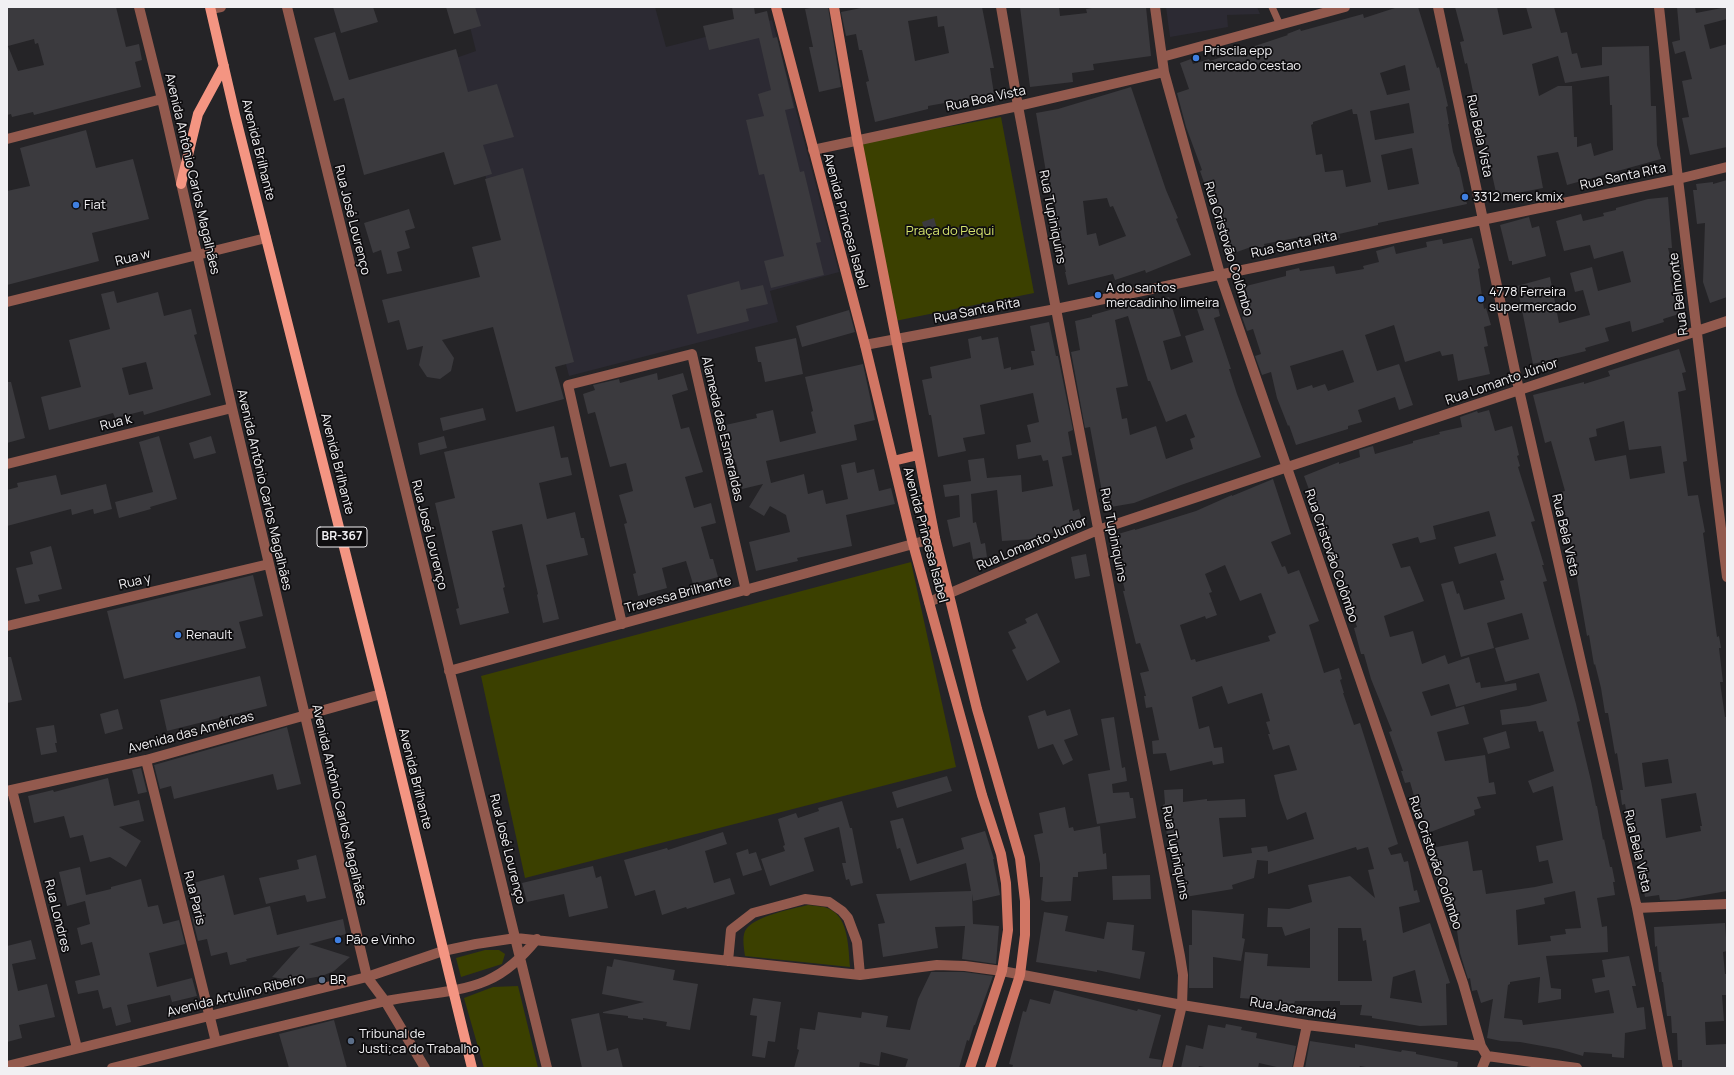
<!DOCTYPE html>
<html>
<head>
<meta charset="utf-8">
<style>
  body { margin:0 }
  #map { position:relative; width:1734px; height:1075px; overflow:hidden; background:#252427; font-family:Manrope,sans-serif }
  canvas { display:block }
  .frame { position:absolute; inset:0; border:8px solid #f1f0f3; pointer-events:none }
</style>
</head>
<body>
<div id="map">
<canvas width="1734" height="1075"></canvas>
<div class="frame"></div>
</div>
<script>
const context = document.querySelector('canvas').getContext('2d');
context.lineJoin = 'round';
function fillPath(path, color) { context.fillStyle = color; context.fill(path, 'evenodd'); }
function strokePath(path, color, width, dash) { context.strokeStyle = color; context.lineWidth = width; context.lineCap = dash ? 'butt' : 'round'; context.setLineDash(dash || []); context.stroke(path); }
function drawText(font, color, halo, rows, align = 'center') {
  context.font = font + ' Manrope,sans-serif'; context.lineWidth = 3.5; context.setLineDash([]); context.textBaseline = 'middle'; context.strokeStyle = halo; context.fillStyle = color; for (const [text, x, y, turn = 0] of rows) {
    context.save(); context.translate(x, y); context.rotate((+turn || 0) * Math.PI / 180); context.textAlign = isNaN(turn) ? turn : align; if (halo) context.strokeText(text, 0, 0); context.fillText(text, 0, 0); context.restore();
  }
}
fillPath(new Path2D(`
  M465,7H655L666,47L772,20L839,272L770,291L778,322L569,376L517,178L488,185L453,59L476,51Z
  M1166,7H1257L1260,14L1227,15L1228,27L1170,37Z`), '#2c2a33');
fillPath(new Path2D(`
  M1001,117L1034,293L895,321L861,143Z
  M911,562L956,767L525,878L481,676Z
  M808,905C813,906 819,906 824,907C849,913 848,946 850,967L745,956C744,948 742,938 745,931C753,916 792,909 808,905Z
  M485,950H499L505,954L502,964L461,977L456,958Z
  M518,986L538,1068H484L464,998L493,987Z`), '#3b4000');
fillPath(new Path2D(`
  M7,7H116L126,47L139,44L142,60L135,62L141,87L34,115L33,112L12,117L11,114L7,115ZM34,39L35,44L38,43L44,65L18,71L8,46Z
  M333,7H373L378,22L341,33Z
  M446,7H475L481,26L454,34Z
  M732,7H754L755,14L767,11L773,38L777,37L794,108L785,110L800,172L804,171L821,242L816,243L824,275L771,288L764,261L784,256L764,174L759,175L746,120L764,116L758,94L771,90L759,38L709,50L703,26L734,19Z
  M816,7H828L841,87L819,92L809,47H813L805,9Z
  M866,7H982L994,68H990L994,94L928,106V109L875,122L866,82L869,81L862,50H859L856,34L846,36L841,12ZM937,16L938,27L944,26L949,53L915,61L908,21Z
  M1020,7H1059L1060,16L1087,13L1086,9L1098,7H1146L1151,56L1093,64L1094,70L1072,73L1073,82L1030,87Z
  M1398,7H1418L1437,68L1439,67L1448,106L1446,107L1449,124H1448L1453,152L1458,167H1459L1467,204L1378,223V225L1339,234L1340,238L1323,241L1322,237L1312,239L1311,235L1264,244L1265,247L1252,249L1251,247L1231,254L1209,193L1208,194L1200,171L1202,170L1186,127L1177,93L1189,89L1180,63L1191,59L1193,64L1209,59L1210,61L1288,35L1287,34L1300,29L1301,31L1363,14L1364,18ZM1405,65L1410,90L1387,95L1380,73ZM1409,103L1414,133L1375,140L1370,111ZM1352,109L1353,114H1357L1371,182L1346,187L1343,170L1325,172L1322,154L1316,155L1311,125L1313,124V122ZM1412,148L1419,184L1388,190L1381,155Z
  M1455,7H1497L1503,35L1532,28L1526,7H1554L1561,33L1567,32L1572,54L1577,53L1581,68L1602,65V47L1649,46L1651,106H1656L1657,145L1661,159L1567,185L1558,152L1537,156L1543,188L1497,197L1483,134L1479,135L1474,112L1477,111L1467,63L1465,64L1460,42L1464,41ZM1558,56L1565,83L1609,76L1610,105H1612L1613,150L1594,156L1591,143L1577,147V137H1574L1572,86H1558L1539,96L1532,64Z
  M1677,7H1695L1696,13L1727,7V19L1704,25L1710,49L1727,44V147L1690,155L1682,118L1689,117L1682,81L1692,79L1685,51L1675,54L1672,42L1680,40Z
  M335,32L349,80L456,49L468,92L497,84L514,137L483,145L492,174L454,185L444,152L364,175L344,98L334,101L314,38Z
  M1131,87L1166,190L1178,218L1176,219L1191,255L1146,273L1145,270L1115,280L1113,274L1068,285L1065,272H1066L1058,237L1055,204L1051,205L1048,172H1046L1036,113L1058,109ZM1107,198L1110,207L1113,206L1126,236L1099,246L1096,233L1087,235L1083,201Z
  M86,130L96,168L133,159L149,219L92,233L99,261L7,285V191L30,186L20,148Z
  M523,168L574,362L555,367L564,399L516,412L493,327L442,340L454,358L451,371L440,379L427,377L419,365L423,346L407,350L399,320L388,323L382,300L480,277L472,247L501,240L485,179Z
  M1727,180V297L1710,303L1703,282L1705,223L1697,224L1693,190H1697L1696,184L1713,182V184Z
  M1668,197L1672,248H1668L1675,276L1670,277L1679,314L1663,319L1664,322L1632,332L1630,321L1605,328L1609,341L1585,348L1586,351L1533,364L1517,286L1550,277L1559,323L1590,315L1583,290L1575,292L1570,273L1592,267L1598,291L1631,282L1623,251L1594,259L1590,245L1564,251L1556,221L1581,214L1583,221L1604,216L1603,213L1616,210V208L1648,199Z
  M409,209L415,228L405,231L410,248L397,252L402,271L387,274L381,250L373,253L364,223Z
  M1529,217L1532,228L1539,226L1546,256L1512,265V261H1509L1500,225Z
  M934,218L938,232L926,236L922,222Z
  M968,225L971,236L958,239L956,228Z
  M1472,238L1480,268L1478,269L1484,309L1486,308L1491,325L1484,327L1488,346L1484,347L1490,374L1458,381L1453,354L1442,356L1440,351L1405,362L1394,325L1365,335L1377,371L1399,364L1413,405L1399,410L1395,397L1358,410L1362,422L1348,426V429L1296,445L1289,425L1288,426L1277,398L1271,372L1262,375L1255,356L1261,354L1253,329L1247,331L1242,317L1244,316L1238,288L1286,276V271L1299,268L1300,271L1334,266L1336,274L1364,269L1363,266L1379,262L1376,251L1394,246L1396,254L1427,247L1426,242L1442,239L1443,244ZM1343,350L1354,382L1328,391L1325,384L1313,388L1312,385L1297,390L1290,366Z
  M739,281L741,290L763,285L768,304L746,309L749,321L697,334L687,295Z
  M114,291L117,303L158,292L164,316L191,309L197,334L194,335L211,395L144,415L143,411L115,418L113,413L49,430L41,397L81,387L69,340L110,329L101,294ZM146,362L153,389L129,395L122,368Z
  M1169,297L1181,336L1163,341L1171,370L1193,362L1185,336L1204,330L1197,309L1217,303L1220,316L1214,318L1231,369H1229L1237,394L1261,457L1181,485L1134,503L1105,508L1090,427L1085,428L1071,352L1080,350L1075,321L1092,317V315L1138,302L1139,306ZM1128,316L1148,381H1150L1166,422L1186,414L1195,437L1190,439L1193,449L1166,459L1156,426L1130,435L1127,418L1122,419L1116,388L1128,386L1115,320Z
  M849,310L855,332L802,347L796,326Z
  M1049,322L1056,356H1058L1073,430L1068,432L1072,455L1062,457L1073,511L1079,509L1083,525L1035,537V539L1002,541L997,490L971,494L973,523L976,522L981,544L985,543L987,557L973,559L970,542L953,547L947,520L960,517L959,495L945,497L943,485L971,481L968,460L984,458L987,478L1021,475L1022,492L1053,486L1048,460L1043,461L1041,455L1018,459L1016,445L1031,442L1027,425L1039,422L1033,393L980,405L985,434L963,438L966,451L938,457L931,415H929L922,380L932,378L930,367L971,358L968,339L981,336L982,340L998,337L1004,369L1011,367V370L1034,365L1031,351H1035L1030,326Z
  M796,338L803,374L765,382L761,362H758L755,347Z
  M1679,349L1686,372L1682,373L1686,390L1678,392L1687,461L1683,462L1688,496L1698,495L1705,532L1703,533L1717,637L1719,636L1721,648H1719L1723,682H1720L1725,717H1727V891L1676,900H1660L1659,895L1645,897L1632,827L1629,828L1625,804L1622,805L1620,790H1623L1617,753L1615,754L1608,713H1605L1601,688L1595,664L1594,665L1589,635L1587,636L1566,515H1565L1561,492L1565,491L1551,441L1545,443L1533,395L1584,382V384L1610,376L1608,371ZM1624,421L1629,450L1661,446L1665,473L1630,479L1626,455L1595,461L1589,438L1597,436L1596,429ZM1668,759L1672,783L1645,787L1642,763ZM1696,793L1702,826H1700L1701,831L1666,838L1661,799Z
  M863,364L875,420L854,425L857,440L766,461L771,483L804,474L808,494L823,490L826,504L848,499L841,465L855,462L857,473L874,469L879,491L891,488L895,504L846,515L852,546L797,558L798,561L756,571L749,542L790,532L786,515L770,506L764,516L749,507L763,484L742,489L736,462L728,464L721,426L757,418L756,414L773,410L780,442L816,433L811,412L813,411L805,377Z
  M657,373L658,380L683,373L688,390L672,395L681,429L689,427L703,472L685,477L694,508L711,503L716,523L701,527L710,559H713L718,577L693,584L686,561L662,568L667,588L638,596L633,574L636,573L624,524L627,523L619,495L633,491L626,463L610,467L595,412L588,414L583,394L595,390L593,385L619,379L620,383Z
  M7,382H11L25,438L7,443Z
  M483,408L486,420L443,431L440,418Z
  M1489,410L1495,431L1512,426L1516,442L1519,455L1517,456L1520,466L1518,467L1535,521L1531,522L1544,565H1542L1547,581L1543,582L1576,704L1580,721L1577,722L1591,781L1596,806H1597L1603,840L1604,839L1610,867H1612L1615,882H1613L1615,895L1597,898L1602,927L1607,926L1608,952L1546,956L1551,988L1561,989V999L1538,1003L1540,977L1510,982V984L1508,985L1504,1018L1522,1020L1523,1025L1614,1013L1609,990L1595,993L1592,979L1605,977L1602,960L1629,956L1636,986H1632L1637,1008L1644,1007L1646,1029L1625,1033L1624,1058L1612,1057V1054L1584,1052L1583,1056L1559,1049L1520,1042L1501,1041L1487,1038L1493,999L1481,1003L1477,990L1472,991L1470,978L1468,979L1460,953L1456,923L1450,924L1448,920L1445,888L1438,889L1437,886L1432,848L1468,841L1473,871L1482,870L1486,894L1535,887L1553,883L1548,860L1539,862L1536,846L1563,840L1553,786L1533,793L1528,781L1554,771L1543,731L1539,732L1536,721L1502,725L1500,710L1529,706L1547,701L1539,673L1505,682L1495,648L1529,639L1522,613L1487,623L1494,648L1461,657L1441,584L1453,581L1457,594L1459,593L1464,610L1505,599L1500,581L1504,580L1496,553L1459,564L1454,547L1496,536L1489,511L1433,526L1436,539L1420,543L1418,537L1392,544L1401,568L1410,566L1424,601L1384,616L1390,637L1413,631L1422,664L1445,655L1448,664L1469,657L1476,683L1480,682L1481,688L1516,683L1517,690L1456,707L1449,684L1422,692L1431,716L1464,706L1469,724L1437,732L1445,761L1485,755L1489,783L1494,782L1496,794L1477,797L1481,808L1474,810L1475,815L1428,833L1417,802L1416,803L1410,782L1405,783L1401,771H1403L1389,732L1392,731L1371,679L1364,654H1361L1354,628L1357,627L1352,612L1339,578L1337,580L1329,559L1335,557L1321,520L1317,521L1311,504L1314,503L1304,476L1339,462V464L1360,457L1359,450L1369,447L1373,446L1375,454L1413,443V441L1440,434L1439,432L1462,427L1460,417L1477,411L1478,413ZM1575,891L1581,928L1565,929L1566,934L1550,936L1551,941L1518,945L1516,910L1545,904L1544,898Z
  M554,426L561,458L568,457L572,475L539,483L547,519L575,512L581,538H584L588,555L546,565L559,619L543,623L537,595L538,594L522,524L492,531L505,587L503,588L509,613L460,625L456,609L459,608L435,503L455,498L444,452Z
  M159,436L177,499L150,507L151,509L119,518L115,502L153,492L139,442Z
  M211,436L216,453L194,459L189,443Z
  M444,436L447,448L420,455L418,443Z
  M56,475L61,495L106,484L112,509L94,514L93,509L72,515L71,509L7,526V490L18,487L17,483Z
  M1273,479L1291,534L1271,542L1282,567L1285,566L1288,574L1299,570L1319,621L1309,625L1324,673L1339,668L1342,679L1340,680L1344,693H1343L1354,725L1360,723L1398,844L1388,848L1391,855L1401,853L1404,862L1408,861L1414,891L1417,890L1420,902L1399,907L1403,933L1430,923L1450,983L1446,984L1447,1025L1420,1026L1372,1018V1016L1360,1015L1362,1005H1340V1001H1295L1294,1004L1279,1003L1280,1001L1240,998L1245,952L1268,954L1267,966L1310,968V928L1285,936L1282,927H1267L1268,908L1289,909L1312,902L1308,885L1350,876L1375,898L1368,870L1374,869L1368,847L1357,850L1356,847L1268,874V861L1257,860L1254,878L1232,885L1233,889L1185,897L1183,886L1177,888L1168,843L1163,805L1165,804L1164,790L1183,789V802L1207,799V801L1245,799L1246,817L1219,818L1223,857L1252,853L1251,848L1267,846L1268,852L1314,839L1306,812L1287,820L1280,800L1274,775L1297,770L1289,745L1273,750L1268,734H1270L1266,722L1270,721L1262,693L1228,704L1222,686L1192,697L1199,729L1209,726L1214,748L1222,747L1224,763L1213,765L1212,761L1170,771L1166,753L1153,754L1152,741L1159,740L1152,707L1146,708L1144,696H1146L1140,673L1149,671L1140,643L1136,644L1123,591H1125L1117,557L1115,558L1108,537L1135,529V530L1196,511L1232,495V496ZM1225,565L1240,601L1261,593L1276,633L1268,636L1270,641L1196,662L1195,659L1191,660L1180,625L1205,616L1206,619L1217,615L1209,593L1212,592L1205,574ZM1338,928H1361L1363,941L1366,940L1372,981H1338ZM1415,970L1422,1003L1390,998L1393,977Z
  M51,546L62,589L38,595L40,601L25,604L16,568L33,564L30,552Z
  M1086,554L1090,576L1075,579L1071,557Z
  M253,575L263,616L239,622L246,648L124,679L107,611Z
  M1037,613L1060,662L1027,681L1012,650L1016,648L1008,632L1027,623L1025,619Z
  M7,657H11L22,700L7,703Z
  M260,676L267,706L167,731L160,700Z
  M118,709L123,729L105,734L100,714Z
  M1070,709L1078,735L1064,740L1073,760L1063,765L1053,744L1038,749L1028,716L1045,710L1047,716Z
  M1114,717L1122,768L1125,767L1127,781L1112,784L1113,793L1129,792L1130,798H1133L1136,818L1097,824L1088,774L1110,770L1101,719Z
  M54,725L57,743H55L57,752L41,755L36,728Z
  M287,727L301,784L277,790L273,774L174,799L171,786L160,789L154,765Z
  M1506,731L1510,748L1488,754L1483,738Z
  M141,768L147,792L138,794L132,770Z
  M947,776L952,791L897,808L892,792Z
  M108,778L114,806L139,800L144,821L119,827L141,841L126,867L110,857L90,862L83,835L70,838L64,816L34,823L28,796L53,790L54,792Z
  M842,801L850,828H852L863,883L851,886L849,879L846,880L842,863H846L839,827L804,838L814,871L770,886L761,859L785,851L783,846L785,845L778,819L796,813L798,818L819,811L818,808Z
  M1065,807L1069,828L1073,827L1074,831L1100,826L1103,854L1106,853L1107,869L1078,872V877H1073L1071,901L1046,902L1041,900L1043,877H1040V864L1034,835L1043,833L1039,813Z
  M903,818L917,864L964,849L961,838L985,831L994,859H993L1000,895L973,901L972,894L973,924L999,926L996,964L962,959L965,926L935,927L938,948L883,957L878,924L885,923L876,894L971,891L966,863L910,881L900,848L897,849L890,821Z
  M723,832L727,844L705,851L714,883L730,878L735,894L687,909L686,907L662,915L655,890L635,896L624,860L667,848L668,850Z
  M748,849L749,854L756,852L762,870L743,876L736,853Z
  M316,855L326,898L307,902L305,895L266,904L259,878L299,869L297,860Z
  M593,866L596,878L601,876L608,908L569,917L564,894L527,902L522,883Z
  M80,867L86,895L111,889V887L141,879L148,907L158,905L163,924L179,920L185,944L149,953L157,987L192,978L197,996L172,1002L170,995L127,1005L131,1022L116,1026L111,1007L103,1009L98,990L78,994L75,981L100,975L92,942L81,945L77,928L90,924L85,901L67,906L59,872Z
  M224,875L234,915L270,906L277,935L343,919L346,934L309,944L350,957L334,971L322,976L305,979L290,980L272,977L300,946L246,959L247,961L230,965L227,952L211,956L207,939L198,941L192,917L201,915L193,883Z
  M1150,875L1151,899L1113,900L1112,876Z
  M1192,910L1244,914L1242,938L1245,939L1241,961L1213,957V988H1189V945H1192Z
  M1044,912L1068,916L1065,931L1104,939L1107,922L1134,925L1132,950L1145,952L1140,979L1097,970V972L1036,962Z
  M1725,923L1727,951L1723,952L1725,974H1727V995H1722L1724,1021L1705,1022L1706,1045L1727,1044V1068H1682V1060H1678L1677,1033H1672L1671,1016H1667L1663,982H1662L1661,972H1659L1657,946L1655,947L1654,927Z
  M31,940L36,959L12,964L18,991L47,984L55,1017L19,1025L22,1038L7,1042V946Z
  M614,959L675,970L673,980L698,984L690,1030L666,1026L667,1022L643,1018V1020L628,1018V1016L603,1013V1012L644,1002L602,994L607,966L612,967Z
  M931,972H964L993,976L975,1025H974L969,1041L967,1040L959,1068H905L908,1059L881,1052L879,1066L860,1062L859,1068H794L799,1050L797,1049L800,1028L815,1030L818,1012L861,1018L862,1012L888,1016L886,1027L910,1030L918,999Z
  M1054,990L1137,1011L1138,1009L1161,1015L1149,1058L1162,1060L1161,1068H1012L1013,1065L1009,1064L1023,1011L1026,1012L1030,999L1050,1004Z
  M753,998L781,1002L775,1042L768,1041L765,1058L752,1056L757,1016L750,1015Z
  M599,1013L607,1051L618,1048L623,1068H582L571,1019Z
  M334,1020L347,1068H289L279,1034Z
  M1226,1024L1242,1027L1241,1030L1257,1033L1256,1038L1296,1046L1292,1068H1281L1259,1063L1258,1068H1210L1199,1066L1198,1068H1181L1186,1045L1203,1049L1208,1025L1225,1028Z
  M1310,1041L1355,1048V1044L1401,1052L1402,1050L1416,1052V1054L1458,1062L1457,1068H1371L1360,1066L1359,1068H1305Z`), '#3b3a3e');
strokePath(new Path2D(`
  M1272,7L1280,25`), '#935a4e', 7);
strokePath(new Path2D(`
  M139,7L162,99L232,408L367,977L385,1001L425,1068
  M287,7L547,1068
  M1001,7L1018,106L1056,309L1180,956L1183,975L1182,1005L1167,1068
  M1155,7L1164,72L1220,274L1360,679L1463,983L1481,1046
  M1438,7L1519,390L1637,908L1668,1068
  M1659,7L1678,179L1727,577
  M211,9L221,7
  M1162,57L1345,7
  M7,139L162,99
  M813,150L1018,106L1164,72
  M7,302L266,238
  M865,345L1056,309L1678,179L1727,167
  M7,464L232,408
  M929,602L1098,530L1727,321
  M622,624L568,385L692,354L746,591
  M7,626L269,564
  M449,671L935,538
  M146,760L216,1042
  M12,790L77,1048
  M7,791L146,760L381,694
  M1637,908L1727,904
  M728,961L731,930L753,913L805,899L829,902L842,911L848,918L857,942L860,975
  M7,1066L367,977L443,951L476,944L516,938L860,975L937,965L965,966L1002,971L1182,1005L1307,1025L1481,1046L1487,1056L1577,1068
  M112,1068C202,1045 292,1023 382,1002C415,994 456,994 486,981C507,972 522,957 537,939
  M1298,1068L1307,1025
  M1482,1068L1487,1056`), '#935a4e', 10);
strokePath(new Path2D(`
  M776,7L865,345L913,544L982,795L1001,854L1006,883L1008,930L1002,971L970,1068
  M834,7L857,139L935,538L977,709L1020,858L1025,901V935L1020,975L990,1068
  M893,461L918,455`), '#d17664', 10);
strokePath(new Path2D(`
  M210,7L235,115L381,694L472,1068
  M181,184L198,114L224,66`), '#f49582', 10);
for (const [x, y, r, color] of [
  [1196,58,4,"#3f7fe0"],
  [1465,197,4,"#3f7fe0"],
  [76,205,4,"#3f7fe0"],
  [1098,295,4,"#3f7fe0"],
  [1481,299,4,"#3f7fe0"],
  [178,635,4,"#3f7fe0"],
  [338,940,4,"#3f7fe0"],
  [322,980,4,"#5c6f8a"],
  [351,1041,4,"#5c6f8a"]
]) { const dot = new Path2D(); dot.arc(x, y, r, 0, 2 * Math.PI); context.fillStyle = color; context.fill(dot); strokePath(dot, '#0e0d0f', 1.5); }
for (const [x, y, w] of [
  [342,537,50]
]) { const box = new Path2D(); box.roundRect(x - w / 2, y - 10, w, 20, 3); context.fillStyle = '#0e0d0f'; context.fill(box); strokePath(box, '#f1f0f3', 1); }
drawText('bold 12px', '#f1f0f3', null, [
  ["BR-367",342,537]
]);
drawText('13px', '#f1f0f3', '#0e0d0f', [
  ["Priscila epp",1204,51],
  ["mercado cestao",1204,66],
  ["3312 merc kmix",1473,197],
  ["Fiat",84,205],
  ["A do santos",1106,288],
  ["mercadinho limeira",1106,303],
  ["4778 Ferreira",1489,292],
  ["supermercado",1489,307],
  ["Renault",186,635],
  ["Pão e Vinho",346,940],
  ["BR",330,980],
  ["Tribunal de",359,1034],
  ["Justi;ca do Trabalho",359,1049]
], 'left');
drawText('13px', '#f1f0f3', '#0e0d0f', [
  ["Rua Boa Vista",986,99,-12],
  ["Rua Bela Vista",1479,136,78],
  ["Avenida Brilhante",258,150,76],
  ["Avenida Antônio Carlos Magalhães",192,174,77],
  ["Rua Santa Rita",1623,177,-12],
  ["Rua Tupiniquins",1052,217,79],
  ["Rua José Lourenço",352,220,76],
  ["Avenida Princesa Isabel",845,221,75],
  ["Rua Santa Rita",1294,245,-12],
  ["Rua Cristovão Colômbo",1228,249,73],
  ["Rua w",133,258,-14],
  ["Rua Belmonte",1679,294,-97],
  ["Rua Santa Rita",977,311,-11],
  ["Rua Lomanto Júnior",1502,382,-19],
  ["Rua k",116,423,-14],
  ["Alameda das Esmeraldas",722,429,77],
  ["Avenida Brilhante",337,464,76],
  ["Avenida Antônio Carlos Magalhães",264,490,77],
  ["Rua José Lourenço",429,535,76],
  ["Avenida Princesa Isabel",925,535,75],
  ["Rua Tupiniquins",1113,535,79],
  ["Rua Bela Vista",1565,535,77],
  ["Rua Lomanto Junior",1032,544,-23],
  ["Rua Cristovão Colômbo",1331,556,71],
  ["Rua y",135,582,-13],
  ["Travessa Brilhante",678,595,-15],
  ["Avenida das Américas",191,733,-15],
  ["Avenida Brilhante",415,779,76],
  ["Avenida Antônio Carlos Magalhães",339,805,77],
  ["Rua José Lourenço",507,849,76],
  ["Rua Bela Vista",1637,851,77],
  ["Rua Tupiniquins",1175,853,79],
  ["Rua Cristovão Colômbo",1435,863,71],
  ["Rua Paris",194,898,76],
  ["Rua Londres",57,916,76],
  ["Avenida Artulino Ribeiro",236,996,-14],
  ["Rua Jacarandá",1293,1009,9]
]);
drawText('13px', '#d6e46e', '#0e0d0f', [
  ["Praça do Pequi",950,231]
]);
</script>
</body>
</html>
